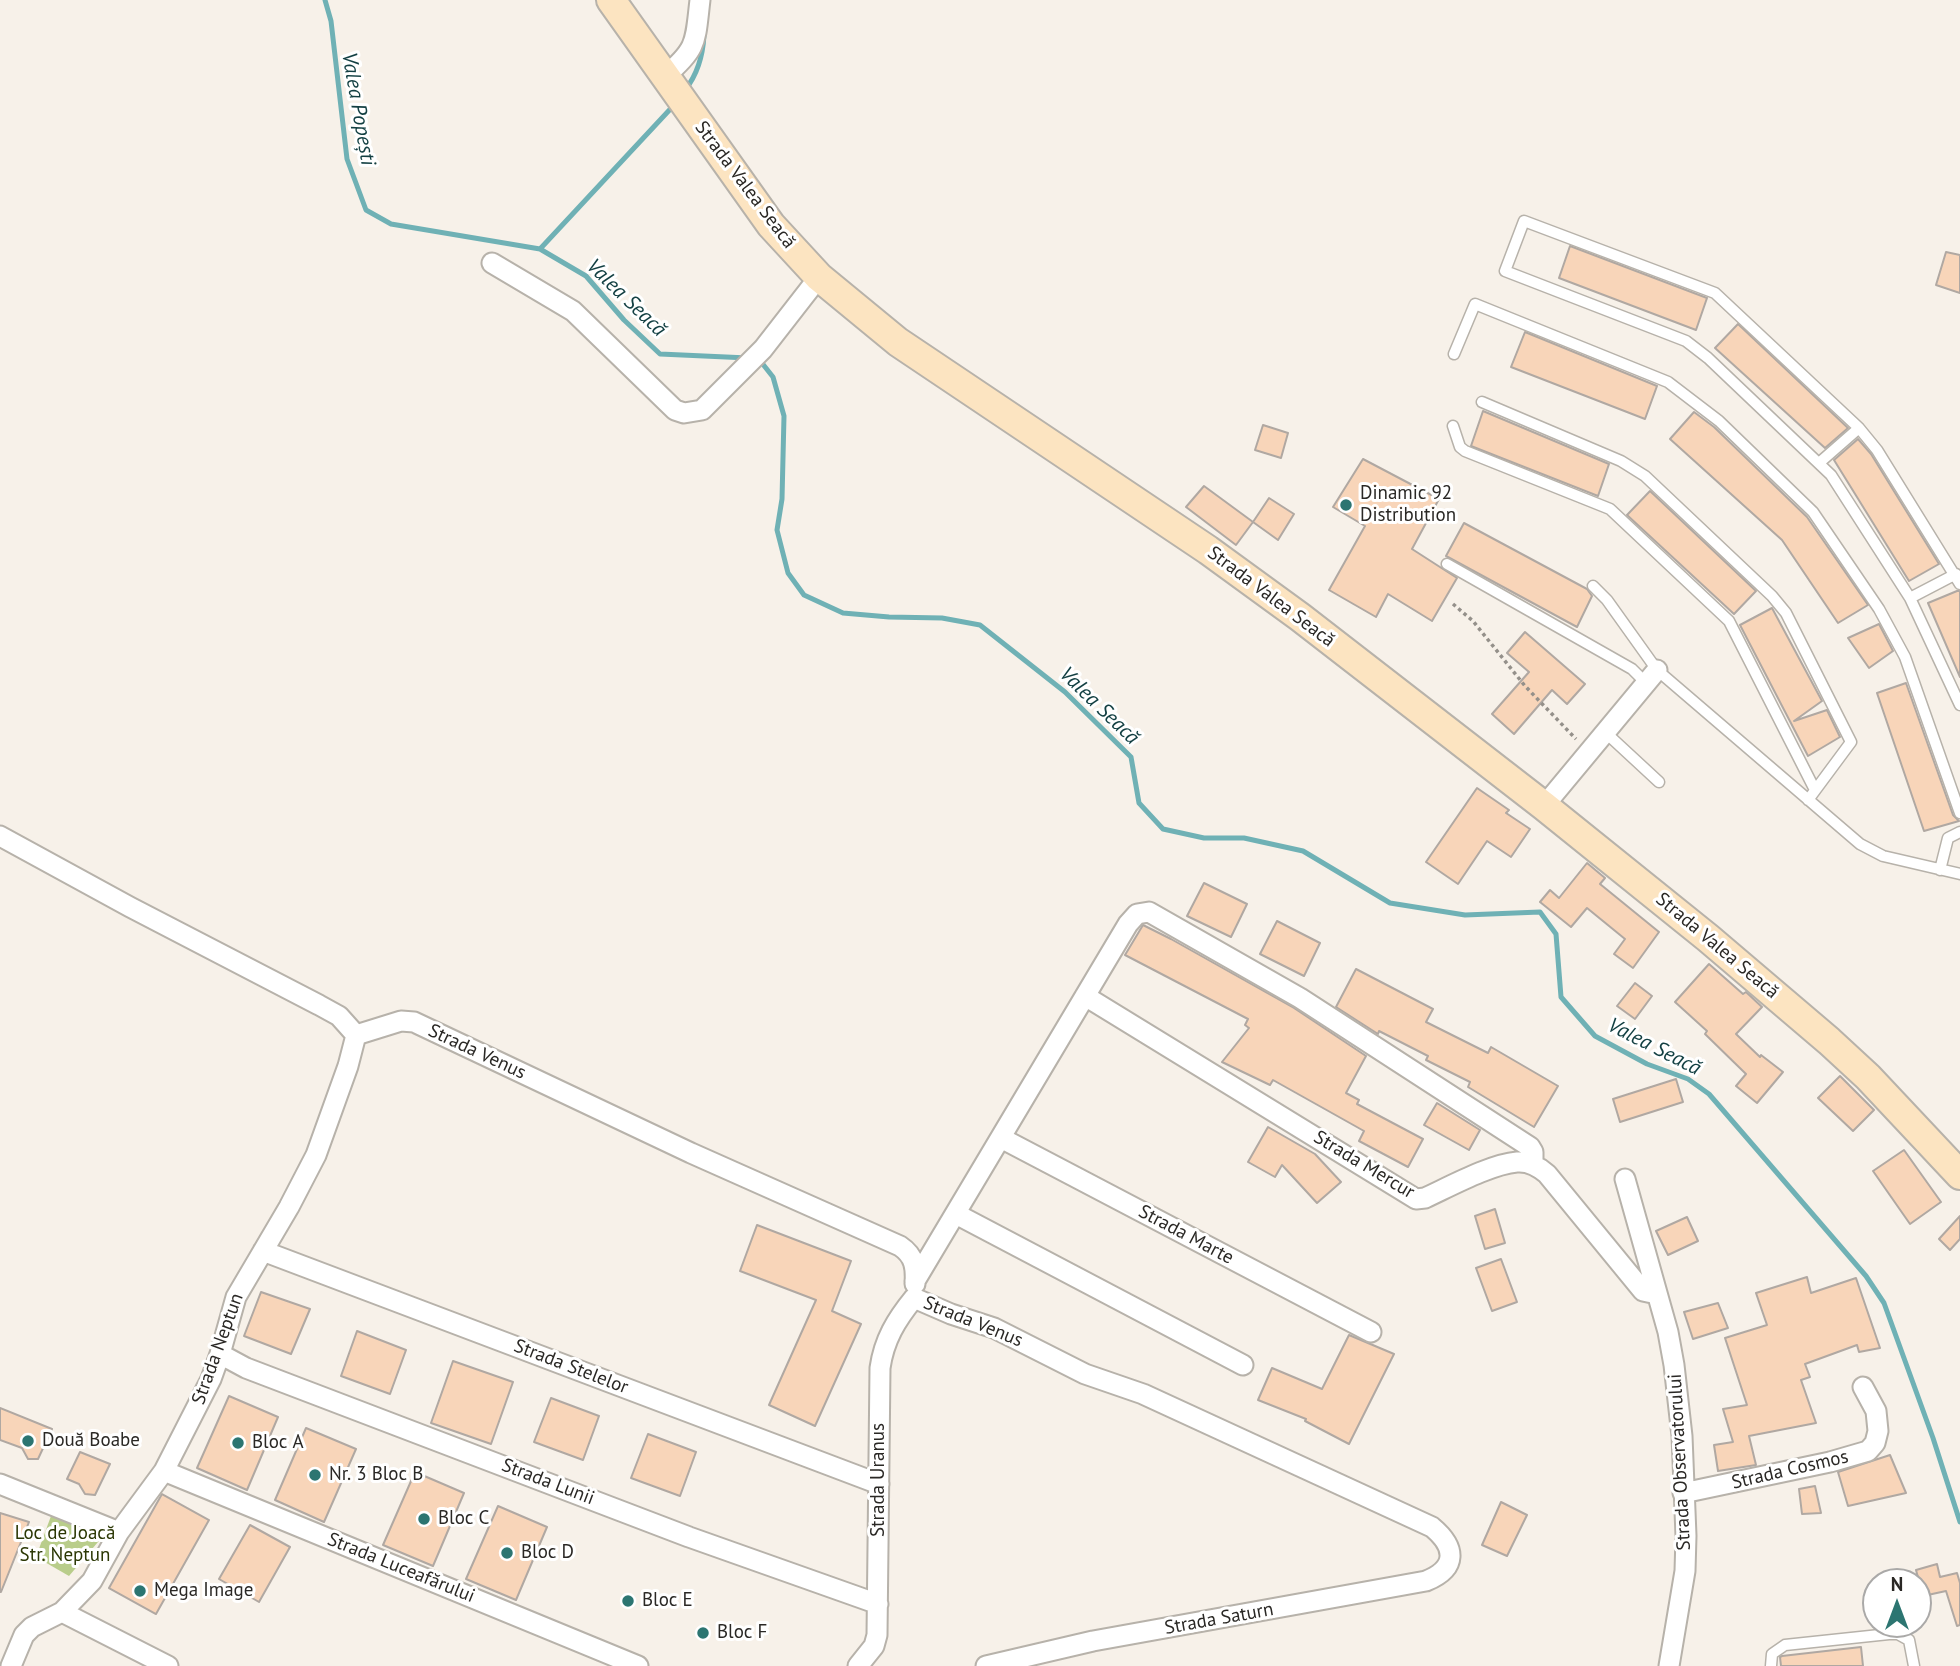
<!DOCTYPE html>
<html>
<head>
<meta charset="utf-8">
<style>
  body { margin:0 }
  #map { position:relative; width:1960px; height:1666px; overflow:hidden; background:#f7f1e9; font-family:"PT Sans",sans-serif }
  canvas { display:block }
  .north { position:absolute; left:1862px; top:1568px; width:70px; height:70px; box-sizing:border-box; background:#fff; border:2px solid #aaa9a8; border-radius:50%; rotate:0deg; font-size:19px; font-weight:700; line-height:28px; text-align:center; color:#2a2825 }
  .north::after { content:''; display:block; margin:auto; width:24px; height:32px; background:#2c7571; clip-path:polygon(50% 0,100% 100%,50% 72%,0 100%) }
</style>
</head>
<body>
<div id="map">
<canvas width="1960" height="1666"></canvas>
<div class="north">N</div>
</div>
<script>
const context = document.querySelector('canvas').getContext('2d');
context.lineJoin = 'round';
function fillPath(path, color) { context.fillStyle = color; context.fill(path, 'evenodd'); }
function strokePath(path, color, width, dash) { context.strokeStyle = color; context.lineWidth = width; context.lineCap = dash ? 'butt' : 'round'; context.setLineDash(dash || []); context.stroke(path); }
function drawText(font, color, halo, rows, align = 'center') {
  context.font = font + ' "PT Sans",sans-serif'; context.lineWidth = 6; context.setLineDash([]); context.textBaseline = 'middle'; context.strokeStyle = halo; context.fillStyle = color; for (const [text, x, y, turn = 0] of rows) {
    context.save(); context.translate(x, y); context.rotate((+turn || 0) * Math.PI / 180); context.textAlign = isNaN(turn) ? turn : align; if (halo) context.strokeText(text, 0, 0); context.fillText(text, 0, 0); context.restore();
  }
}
fillPath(new Path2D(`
  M51,1516L104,1535L69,1576L36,1557Z`), '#b9cd8b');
strokePath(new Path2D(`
  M325,0L331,21L347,159L366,210L391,224L540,249L586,276L624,320L660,354L748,358
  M685,90C697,75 703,54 704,35
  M540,249L675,104
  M758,358L773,377L784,416L782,499L777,530L788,573L804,595L843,613L889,617L942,618L980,625L1065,692L1131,757L1139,803L1163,829L1204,838H1244L1303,851L1390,903L1465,915L1540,912L1556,934L1561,997L1595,1036L1647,1064L1688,1079L1709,1094L1866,1276L1884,1303L1933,1438L1960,1522`), '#6fb1b5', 5);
const building = new Path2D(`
  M1570,246L1707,298L1696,330L1559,278Z
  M1946,252L1960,255V293L1936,285Z
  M1738,324L1848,428L1825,448L1715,348Z
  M1525,332L1657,386L1645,419L1511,367Z
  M1483,411L1609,464L1598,496L1471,446Z
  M1694,412L1714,427L1807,517L1868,605L1838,623L1782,540L1670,439Z
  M1263,425L1288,433L1281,458L1255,450Z
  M1858,439L1871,454L1939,564L1909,581L1834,460Z
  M1363,459L1439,499L1412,549L1457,578L1432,621L1388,594L1376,617L1329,590L1365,526L1333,507Z
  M1204,486L1253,522L1236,545L1186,507Z
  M1650,491L1756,591L1734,614L1627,515Z
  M1269,498L1294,514L1278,540L1253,522Z
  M1464,523L1587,589L1592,596L1577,627L1446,556Z
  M1957,591H1960V677L1928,603Z
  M1772,608L1822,701L1794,721L1827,710L1840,737L1808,756L1740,625Z
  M1879,624L1893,651L1869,668L1848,638Z
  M1525,632L1585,684L1567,704L1552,690L1514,734L1492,714L1529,672L1507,653Z
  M1906,683L1953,815L1959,821L1924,831L1877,693Z
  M1477,788L1509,810L1506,813L1530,829L1511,857L1487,841L1458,884L1426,862Z
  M1587,863L1605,878L1600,884L1659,932L1633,968L1614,954L1625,939L1587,908L1571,927L1540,902L1550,890L1559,898Z
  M1204,883L1247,904L1231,937L1187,916Z
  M1277,921L1320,943L1304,976L1260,954Z
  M1143,925L1171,939L1294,1008L1366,1056L1346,1093L1359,1100L1357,1104L1423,1139L1408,1167L1359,1141L1364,1131L1273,1080L1270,1085L1222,1062L1249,1028L1245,1025L1248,1019L1125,955Z
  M1709,964L1743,994L1746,992L1762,1007L1736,1034L1760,1057L1761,1055L1783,1072L1757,1103L1736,1086L1746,1074L1705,1034L1707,1031L1675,1002Z
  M1356,969L1433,1009L1426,1022L1488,1053L1491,1047L1558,1086L1534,1127L1468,1087L1470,1082L1426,1060L1428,1056L1379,1031L1378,1034L1336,1007Z
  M1635,983L1652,996L1635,1019L1617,1006Z
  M1840,1076L1874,1110L1853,1131L1818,1098Z
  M1676,1079L1683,1102L1620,1122L1613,1099Z
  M1437,1103L1480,1130L1469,1150L1424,1125Z
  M1268,1127L1315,1154L1341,1182L1317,1203L1282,1165L1275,1177L1248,1162Z
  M1904,1150L1941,1202L1910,1224L1873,1171Z
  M1495,1209L1505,1243L1485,1249L1475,1216Z
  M1960,1216V1239L1950,1250L1939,1239Z
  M1687,1217L1698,1241L1668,1255L1656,1231Z
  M757,1225L851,1261L832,1311L861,1324L815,1426L769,1405L816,1300L740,1271Z
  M1501,1259L1517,1302L1492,1311L1476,1268Z
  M1807,1277L1811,1293L1856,1278L1880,1348L1859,1352L1857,1345L1805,1364L1810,1377L1801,1380L1816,1423L1749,1436L1756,1465L1718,1471L1714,1445L1733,1442L1723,1409L1747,1405L1725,1338L1767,1325L1756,1293Z
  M261,1292L310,1309L291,1354L244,1336Z
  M1718,1303L1728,1328L1693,1339L1684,1312Z
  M357,1331L406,1350L390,1394L341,1376Z
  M1349,1335L1394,1354L1349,1444L1305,1421L1306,1419L1258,1400L1272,1368L1322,1389Z
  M453,1361L513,1382L491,1444L431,1423Z
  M229,1396L278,1417L247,1490L197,1468Z
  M551,1398L599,1416L583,1460L534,1442Z
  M0,1408L52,1429L38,1459H28L22,1448L0,1440Z
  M306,1428L356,1449L324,1522L275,1500Z
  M648,1434L696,1452L680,1496L631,1478Z
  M80,1452L110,1464L95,1495L85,1494L79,1484L67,1479Z
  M1890,1455L1906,1493L1848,1506L1838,1472Z
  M415,1472L464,1493L433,1566L383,1545Z
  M1815,1486L1821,1513L1802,1514L1799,1489Z
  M162,1494L209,1520L156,1614L109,1588Z
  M1501,1502L1527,1515L1507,1556L1482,1545Z
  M498,1506L547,1527L516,1600L466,1579Z
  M0,1513L29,1522L1,1592H0Z
  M250,1525L290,1547L259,1602L219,1579Z
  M1937,1564L1940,1577L1957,1573L1960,1583V1625L1957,1626L1946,1591L1923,1596L1916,1570Z
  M1861,1647L1863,1666H1781L1780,1657L1782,1656Z`);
fillPath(building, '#f8d5b9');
strokePath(building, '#b0a8a2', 2);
const service = new Path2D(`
  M1454,354L1475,304L1668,382L1719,421L1813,512L1879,609L1905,657L1960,813
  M1482,402L1621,461L1645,476L1772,596L1786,613L1851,742L1808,800
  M1453,426L1460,447L1465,451L1610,509L1729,621L1815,790
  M1819,463L1859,428
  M1447,564L1632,669L1646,683
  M1960,584L1877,450L1859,428L1715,293L1524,221L1505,271L1686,341L1708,358L1831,475L1910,598L1960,705
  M1593,586L1607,600L1657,670L1860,844L1883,856L1960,874
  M1910,598L1956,574
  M1605,732L1659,782
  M1940,870L1948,838L1960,832
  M1771,1666L1772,1654L1785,1645L1889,1634H1898L1909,1640L1914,1666`);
const minor = new Path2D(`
  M665,76C698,48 695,42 700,0
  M492,263L573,311L675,410L684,413L702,410L763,349L819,277
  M1544,806L1657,670
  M0,836L130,907L319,1005L339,1016L356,1035
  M1085,996L1416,1199L1425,1198C1449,1187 1491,1164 1517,1162C1529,1161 1538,1166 1547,1174L1643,1291L1657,1294
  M356,1035L401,1021L414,1022L691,1153L900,1246C915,1256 916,1268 915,1284
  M1001,1138L1371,1332
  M1625,1179L1668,1332L1674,1365L1682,1436L1686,1536L1685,1571L1669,1666
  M956,1214L1243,1365
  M263,1251L879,1484
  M915,1281L1128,924L1137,914L1149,912L1300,998L1530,1147L1533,1152V1164
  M914,1298L951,1314L994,1328L1085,1374L1143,1394L1432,1527C1456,1547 1458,1568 1426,1581L1093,1641L986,1666
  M220,1354L246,1368L689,1537L878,1604
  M164,1471L638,1666
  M0,1484L119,1532
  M1683,1493L1830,1462L1868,1451L1875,1443L1878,1431L1876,1411L1863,1387
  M62,1612L168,1666
  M11,1666L24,1635L32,1627L62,1612L92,1581L119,1532L164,1471L211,1379L220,1354L236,1297L289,1207L316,1155L348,1066L356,1035
  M858,1666L874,1646L877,1635L880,1368C884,1340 896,1320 914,1298`);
const secondary = new Path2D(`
  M611,0L771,225L819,277L898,342L1208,550L1300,617L1544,806L1708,938L1829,1041L1868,1077L1960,1175`);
strokePath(service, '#b7b2aa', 13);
strokePath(minor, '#b7b2aa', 23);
strokePath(secondary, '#b7b2aa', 32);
strokePath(new Path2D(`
  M1453,604L1473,621L1525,686L1576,739`), '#94908a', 3.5, [3.5, 3.5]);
strokePath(service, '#fff', 10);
strokePath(minor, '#fff', 19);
strokePath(secondary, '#fce4c1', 28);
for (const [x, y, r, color] of [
  [1346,505,7,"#2c7571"],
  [28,1441,7,"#2c7571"],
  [238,1443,7,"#2c7571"],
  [315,1475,7,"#2c7571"],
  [424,1519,7,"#2c7571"],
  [507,1553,7,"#2c7571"],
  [140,1591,7,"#2c7571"],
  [628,1601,7,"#2c7571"],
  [703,1633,7,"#2c7571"]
]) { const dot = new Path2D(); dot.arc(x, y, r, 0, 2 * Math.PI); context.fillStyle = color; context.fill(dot); strokePath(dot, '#fff', 2.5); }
drawText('19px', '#2a2825', '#fff', [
  ["Strada Valea Seacă",745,185,53],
  ["Strada Valea Seacă",1271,597,37],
  ["Strada Valea Seacă",1717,946,40],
  ["Strada Venus",477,1052,25],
  ["Strada Mercur",1364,1165,31],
  ["Strada Marte",1186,1235,28],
  ["Strada Venus",973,1322,22],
  ["Strada Neptun",218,1349,-70],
  ["Strada Stelelor",571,1367,21],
  ["Strada Observatorului",1680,1462,-93],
  ["Strada Cosmos",1790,1470,-13],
  ["Strada Uranus",879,1480,-90],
  ["Strada Lunii",548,1482,21],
  ["Strada Luceafărului",401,1568,22],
  ["Strada Saturn",1219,1619,-10]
]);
drawText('19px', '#2a2825', '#fff', [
  ["Dinamic 92",1360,494],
  ["Distribution",1360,516],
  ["Două Boabe",42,1441],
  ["Bloc A",252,1443],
  ["Nr. 3 Bloc B",329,1475],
  ["Bloc C",438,1519],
  ["Bloc D",521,1553],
  ["Mega Image",154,1591],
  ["Bloc E",642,1601],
  ["Bloc F",717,1633]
], 'left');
drawText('19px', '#2b3704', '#fff', [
  ["Loc de Joacă",65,1534],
  ["Str. Neptun",65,1556]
]);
drawText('italic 21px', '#123f42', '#fff', [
  ["Valea Popești",358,109,80],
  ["Valea Seacă",626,298,44],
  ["Valea Seacă",1099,706,44],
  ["Valea Seacă",1654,1047,27]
]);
</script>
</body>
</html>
